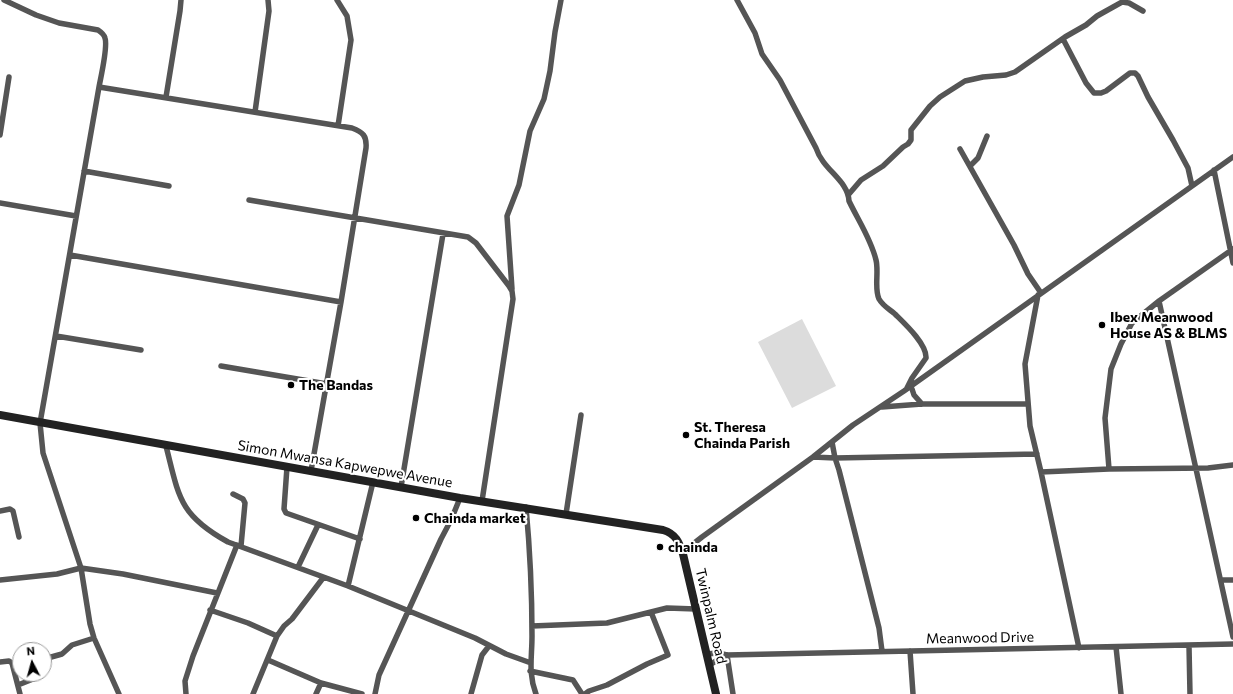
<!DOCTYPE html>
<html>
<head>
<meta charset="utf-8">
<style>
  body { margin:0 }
  #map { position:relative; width:1233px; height:694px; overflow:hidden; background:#fff; font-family:Commissioner,sans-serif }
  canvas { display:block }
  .north { position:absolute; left:12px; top:642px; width:40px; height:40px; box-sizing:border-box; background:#fff; border:1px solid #999; border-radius:50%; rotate:354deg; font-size:11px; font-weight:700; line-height:16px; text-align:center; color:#000 }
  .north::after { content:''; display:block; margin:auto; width:14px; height:18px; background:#000; clip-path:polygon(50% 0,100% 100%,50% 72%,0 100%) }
</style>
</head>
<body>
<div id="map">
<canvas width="1233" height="694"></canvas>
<div class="north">N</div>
</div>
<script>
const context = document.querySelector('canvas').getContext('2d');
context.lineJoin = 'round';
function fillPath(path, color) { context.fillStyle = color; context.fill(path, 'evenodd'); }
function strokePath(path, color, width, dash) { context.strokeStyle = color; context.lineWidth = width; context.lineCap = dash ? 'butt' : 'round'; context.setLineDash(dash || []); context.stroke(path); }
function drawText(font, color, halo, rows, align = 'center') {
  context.font = font + ' Commissioner,sans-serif'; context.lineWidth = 4; context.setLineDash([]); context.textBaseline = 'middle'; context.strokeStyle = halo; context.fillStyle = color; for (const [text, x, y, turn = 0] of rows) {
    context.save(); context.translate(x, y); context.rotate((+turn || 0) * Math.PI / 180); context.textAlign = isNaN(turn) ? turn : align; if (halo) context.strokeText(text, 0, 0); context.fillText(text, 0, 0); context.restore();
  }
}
fillPath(new Path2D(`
  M802,319L836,386L792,408L758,342Z`), '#dcdcdc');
strokePath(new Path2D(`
  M4,0L36,15L59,23L98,30C101,32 104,34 105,38C108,47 101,76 99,87L40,423L43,453L81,568L90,624L94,638L119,694
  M337,0L347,16L351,40L338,126
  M737,0L755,33L762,54L780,80L816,148C823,170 848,180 849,201C858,220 871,239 876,260C879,272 874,289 879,299C883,306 889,309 895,314C904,323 927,344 926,358L912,378L907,388
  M1063,39L1086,83L1094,93H1101L1106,91L1130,73H1135L1138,76L1148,97L1173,140L1188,168L1192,186
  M99,87L352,128C363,132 367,136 366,148L341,302L311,471
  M166,97L180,11L181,0
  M255,112L269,11L268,0
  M0,135L9,77
  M960,149L1014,245L1028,274L1041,293
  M970,166L978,158L987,136
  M1214,170L1233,263
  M84,171L169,186
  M849,194L861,180L883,166L903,147L908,144L911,140V130L930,106L940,97L965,81L983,77L1006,75L1015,72L1065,37L1086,25L1097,16L1122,2L1129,3L1143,11
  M249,200L468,237L476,243L509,286L512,291L513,299L482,501
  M0,203L76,216
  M1233,249L1159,301L1233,637
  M70,255L341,302
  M512,289L507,216L519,185L530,131L544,99L550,71L555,32L561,0
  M1038,295L1025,364L1030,426L1041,472L1079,648
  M56,336L141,350
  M221,366L327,384
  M911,386L914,395L922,404
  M882,407L922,404H1028
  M832,442L835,458L839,470L879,628L882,651
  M166,446C179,497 179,515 228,542L348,586L475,638L506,654L531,663
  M813,457L835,458L1037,454
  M287,467L284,509L286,513L360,539
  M1109,469L1105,418L1111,369L1121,344L1132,323L1159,301
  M1041,472L1109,469L1208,468L1233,465
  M401,487L443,234
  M233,494L243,499L245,503L241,546
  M526,507C530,550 532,593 532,636C532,658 528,673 536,694
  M0,511L10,509L13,511L19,537
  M566,514L581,415
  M683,554L688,548L702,537L813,457L853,425L904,391L1233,157
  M298,567L318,525
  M0,580L57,574L81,568L123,574L217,593
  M1221,580H1233
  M348,586L373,482
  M210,610L248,623L277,636
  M532,626L607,623L667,608L696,609
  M1189,646L1190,694
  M1116,647L1121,694
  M910,651L913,694
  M706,654L718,653L727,655L1233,644
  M727,655L733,694
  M44,659L62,654L72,645L94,638
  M268,660L321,683L362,694
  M0,662L9,661L12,663L20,694
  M709,665L727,655
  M530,671L573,680L582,694
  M18,685L33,679L35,678V674
  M186,694L185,681L193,656L237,545
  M253,694L277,636L284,626L292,619L323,578
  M316,694L321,683
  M375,694L379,675L441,539L451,520L460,498
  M471,694L482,655L489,646
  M585,694L589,691L607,685L647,664L668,655L651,612`), '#555', 5.5);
strokePath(new Path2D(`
  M0,415L460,498L663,530C676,534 679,542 683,554L716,694`), '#222', 8);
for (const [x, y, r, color] of [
  [1102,325,4,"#000"],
  [291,385,4,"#000"],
  [686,435,4,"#000"],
  [416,518,4,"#000"],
  [660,547,4,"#000"]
]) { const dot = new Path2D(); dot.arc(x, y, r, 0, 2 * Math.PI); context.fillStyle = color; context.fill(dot); strokePath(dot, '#fff', 1.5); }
drawText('bold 14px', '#000', '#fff', [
  ["Ibex Meanwood",1110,317],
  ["House AS & BLMS",1110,333],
  ["The Bandas",299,385],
  ["St. Theresa",694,427],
  ["Chainda Parish",694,443],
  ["Chainda market",424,518],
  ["chainda",668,547]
], 'left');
drawText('14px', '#000', '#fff', [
  ["Simon Mwansa Kapwepwe Avenue",345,464,10],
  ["Twinpalm Road",711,616,77],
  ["Meanwood Drive",980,638,-1]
]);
</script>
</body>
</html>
